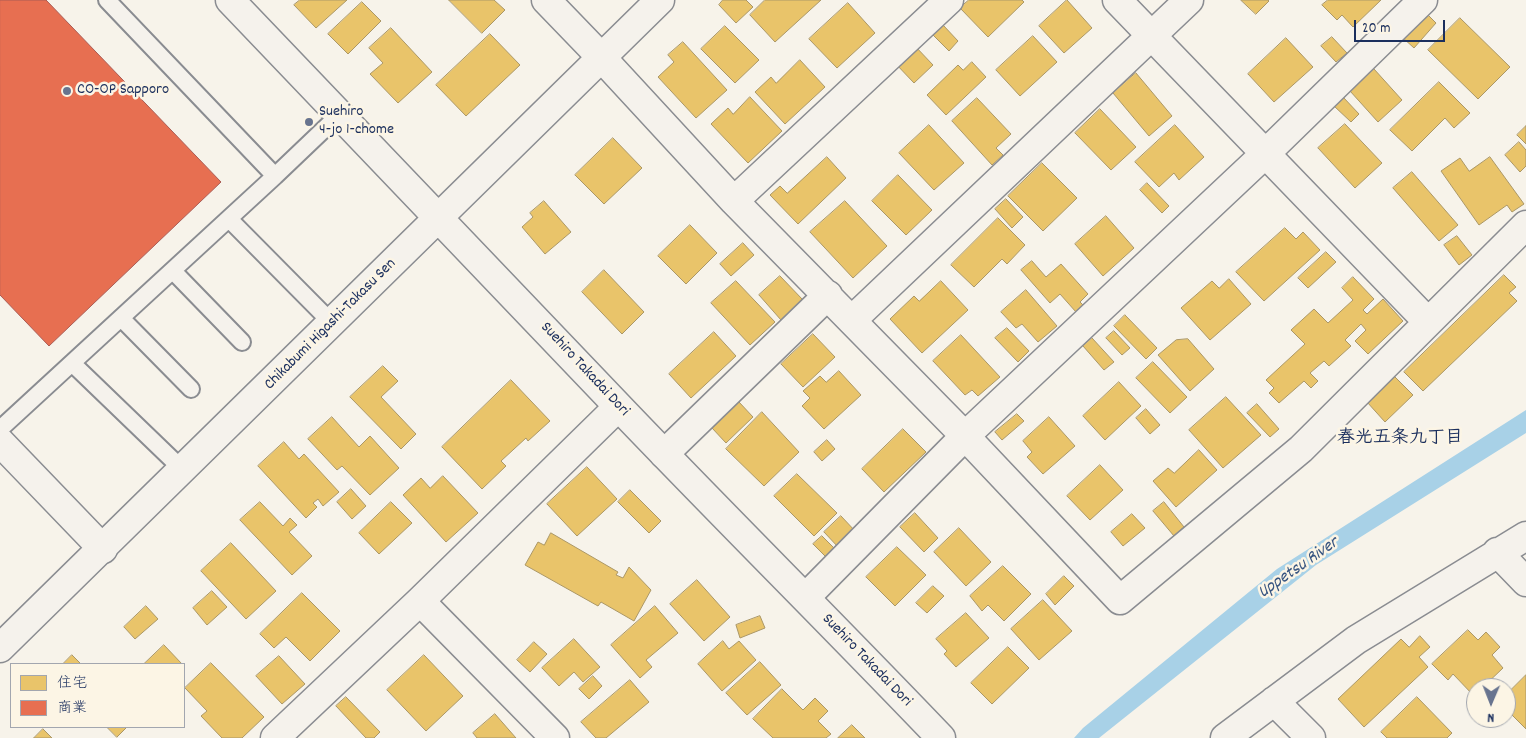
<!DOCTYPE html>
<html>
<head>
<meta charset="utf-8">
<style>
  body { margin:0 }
  #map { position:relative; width:1526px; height:738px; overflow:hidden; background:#f7f3ea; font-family:Dekko,"Klee One",sans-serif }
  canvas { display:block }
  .legend { position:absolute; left:10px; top:663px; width:175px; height:65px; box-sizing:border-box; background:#fcf5e5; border:1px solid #a2a6af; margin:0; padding:6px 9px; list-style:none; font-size:15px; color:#1b2f5e }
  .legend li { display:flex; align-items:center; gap:10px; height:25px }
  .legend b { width:25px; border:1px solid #a2a6af }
  .north { position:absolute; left:1466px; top:678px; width:50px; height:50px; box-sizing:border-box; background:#fcf5e5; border:1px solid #a2a6af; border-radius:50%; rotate:181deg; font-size:14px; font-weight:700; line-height:20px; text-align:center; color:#1b2f5e }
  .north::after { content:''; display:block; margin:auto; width:18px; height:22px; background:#68748f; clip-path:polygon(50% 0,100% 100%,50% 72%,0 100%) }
  .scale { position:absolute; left:1354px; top:20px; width:91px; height:22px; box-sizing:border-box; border:2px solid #1b2f5e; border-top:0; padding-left:6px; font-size:15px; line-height:18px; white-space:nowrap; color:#1b2f5e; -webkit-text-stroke:4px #fcf5e5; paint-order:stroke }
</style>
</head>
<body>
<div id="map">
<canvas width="1526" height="738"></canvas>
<ul class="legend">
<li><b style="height:14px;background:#e9c46a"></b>住宅</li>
<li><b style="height:14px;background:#e76f51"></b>商業</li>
</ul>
<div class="north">N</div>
<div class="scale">20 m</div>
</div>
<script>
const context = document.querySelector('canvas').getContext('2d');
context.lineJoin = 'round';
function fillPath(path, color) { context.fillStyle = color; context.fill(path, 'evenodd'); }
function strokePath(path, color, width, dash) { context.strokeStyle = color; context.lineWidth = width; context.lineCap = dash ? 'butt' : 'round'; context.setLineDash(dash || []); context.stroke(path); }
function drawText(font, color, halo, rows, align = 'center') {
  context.font = font + ' Dekko,"Klee One",sans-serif'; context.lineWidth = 5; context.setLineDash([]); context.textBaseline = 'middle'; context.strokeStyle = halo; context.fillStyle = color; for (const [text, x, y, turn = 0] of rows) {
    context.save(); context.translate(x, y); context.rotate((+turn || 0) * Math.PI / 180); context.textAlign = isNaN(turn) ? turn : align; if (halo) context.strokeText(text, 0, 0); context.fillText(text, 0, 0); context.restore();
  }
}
fillPath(new Path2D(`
  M1526,410V433L1316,565L1099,738H1074L1083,728L1277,569Z`), '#a8d1e7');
const homes = new Path2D(`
  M300,0H347L316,28L294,5Z
  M449,0H494L505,10L482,33Z
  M723,0H746L753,7L736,23L719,5Z
  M765,0H821L775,42L750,15Z
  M969,0H1022L1024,2L988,37L960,8Z
  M1067,0L1092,28L1064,53L1039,26Z
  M1241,0H1268L1269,1L1256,14Z
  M1328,0H1381L1353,27L1342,15L1337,20L1322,5Z
  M362,2L381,21L348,54L328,34Z
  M848,3L875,33L837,68L809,39Z
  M1425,12L1436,23L1414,48L1402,37Z
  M1460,18L1510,67L1478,99L1428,50Z
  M943,25L958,41L949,51L933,35Z
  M725,26L759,60L735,83L701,49Z
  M391,28L432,72L398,103L370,74L383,63L369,48Z
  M490,34L520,65L466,116L436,85Z
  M1033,36L1057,62L1020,96L996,70Z
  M1332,37L1347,53L1336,62L1321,46Z
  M1286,38L1313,67L1274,102L1248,74Z
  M683,42L727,90L696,118L658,77L674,62L668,55Z
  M914,45L933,65L914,83L895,63Z
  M800,60L825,87L785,124L755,92L771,77L776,83Z
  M972,62L986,77L946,115L927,95L958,65L963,70Z
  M1374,69L1402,100L1378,122L1350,91Z
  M1136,73L1172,116L1149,136L1113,93Z
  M1439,82L1470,113L1454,128L1445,118L1412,151L1390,130Z
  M750,97L782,131L748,163L711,124L728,108L733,114Z
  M1343,97L1359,114L1351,122L1334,106Z
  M977,98L1011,134L996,148L1003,155L992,165L952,121Z
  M1100,109L1136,147L1111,170L1075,133Z
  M1345,124L1382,163L1355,188L1318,148Z
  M929,125L964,163L934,190L899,153Z
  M1175,125L1204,157L1179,180L1174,173L1159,187L1135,162Z
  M1526,126V144L1517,135Z
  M613,138L642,168L604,204L575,175Z
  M1519,142L1526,150V166L1520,172L1505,155Z
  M827,157L846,178L798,224L770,195L780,186L787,193Z
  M1490,157L1524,204L1512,212L1507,205L1479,225L1441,171L1460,158L1469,171Z
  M1042,163L1077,198L1043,231L1008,196Z
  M1412,172L1458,225L1439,241L1393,188Z
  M898,175L932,210L906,235L872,201Z
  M1147,183L1169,206L1162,213L1140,190Z
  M1006,199L1023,217L1012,228L995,209Z
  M544,201L571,232L545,254L522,227L533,217L530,213Z
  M845,201L887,246L853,278L810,232Z
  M1106,216L1134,248L1103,276L1075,244Z
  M998,218L1025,245L1007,264L1002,259L974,287L951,265Z
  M690,225L717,253L686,284L658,256Z
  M1285,228L1296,239L1303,232L1320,250L1264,301L1236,272Z
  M1457,236L1472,255L1459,265L1444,245Z
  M743,243L754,255L731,276L720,264Z
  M1326,252L1336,262L1308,288L1298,278Z
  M1032,261L1046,277L1061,264L1088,294L1080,302L1084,306L1076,312L1060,294L1050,303L1021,270Z
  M604,270L644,312L622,334L582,292Z
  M1504,275L1516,287L1509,293L1517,301L1423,391L1404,372Z
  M780,276L803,300L781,320L759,295Z
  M1353,277L1374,299L1363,310L1367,314L1383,299L1403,321L1368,354L1355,341L1366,330L1361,324L1345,340L1351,346L1329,366L1324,361L1310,373L1318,381L1311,388L1304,381L1279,403L1269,393L1274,388L1266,380L1305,344L1291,330L1314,309L1328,323L1353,300L1342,288Z
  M1229,279L1251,304L1210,340L1181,308L1212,281L1219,288Z
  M736,281L775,322L750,345L711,303Z
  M941,281L968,310L922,353L890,319L914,296L919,301Z
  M1026,290L1057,326L1038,342L1022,324L1016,328L1001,312Z
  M1125,315L1157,348L1146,359L1114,326Z
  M1007,328L1029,351L1018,362L995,338Z
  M1114,331L1130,348L1122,355L1106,338Z
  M714,332L736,356L691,398L669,374Z
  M813,334L835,357L803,387L781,364Z
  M961,335L1000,377L978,396L972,390L965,395L933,361Z
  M1092,338L1114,362L1104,370L1083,346Z
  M1188,339L1214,369L1190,391L1158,355L1176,340Z
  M1153,362L1187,397L1170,413L1136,378Z
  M383,366L398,381L381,397L416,434L401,449L350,397Z
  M839,371L861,395L824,429L802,406L810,398L803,391L820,376L826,382Z
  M1394,376L1413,395L1385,422L1367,402Z
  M511,380L550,421L528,441L526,438L501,461L506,466L482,489L442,447Z
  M1119,382L1141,406L1105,440L1083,416Z
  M1226,397L1261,435L1223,468L1189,430Z
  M739,402L753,417L726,443L712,428Z
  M1257,404L1279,429L1270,437L1247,413Z
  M1146,409L1160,425L1150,434L1136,418Z
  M762,412L799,452L764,486L726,449Z
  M1017,414L1024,421L1002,440L995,432Z
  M332,417L359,447L370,436L399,468L370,495L342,466L337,470L308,439Z
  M1049,417L1075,446L1043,474L1027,457L1032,452L1023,441Z
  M903,429L926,452L884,492L862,469Z
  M827,440L835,449L822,461L814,452Z
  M284,442L299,459L304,454L339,492L323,506L318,499L313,503L317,507L306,518L258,466Z
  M1199,450L1217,470L1176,507L1153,481L1168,468L1174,473Z
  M1100,465L1123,490L1090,520L1067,496Z
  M587,467L617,499L577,536L547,504Z
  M797,474L837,513L814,536L774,496Z
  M443,476L478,513L446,542L403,495L421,478L430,488Z
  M351,489L366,506L352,519L337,502Z
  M630,490L661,521L649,533L618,502Z
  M260,502L283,526L290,518L297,525L289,532L312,556L292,575L240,520Z
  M391,502L412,523L379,554L359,533Z
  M1164,502L1184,527L1174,536L1153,511Z
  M915,513L938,538L924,552L900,527Z
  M1132,514L1145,528L1123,546L1111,532Z
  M841,516L856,532L839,548L824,532Z
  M959,528L991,562L966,586L934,552Z
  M551,533L618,572L616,575L623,578L629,567L651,590L634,621L601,602L598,606L525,565L538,542L544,545Z
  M822,536L836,550L827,558L813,544Z
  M231,543L276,591L246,619L201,571Z
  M897,547L926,575L895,606L866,577Z
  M1003,566L1031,594L1004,621L988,605L982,611L970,596Z
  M1064,576L1074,586L1055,605L1046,594Z
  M697,580L730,617L704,641L670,604Z
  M933,586L944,596L927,613L916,603Z
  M212,591L227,607L207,625L193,608Z
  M302,593L340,631L310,661L286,637L274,648L260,634Z
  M1043,600L1072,631L1039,660L1011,629Z
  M146,606L158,619L135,639L124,627Z
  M655,606L678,633L646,660L652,667L640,678L611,645Z
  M966,613L989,638L956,667L944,654L947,651L936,639Z
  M760,616L765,628L740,638L736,625Z
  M1468,630L1478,640L1486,632L1500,647L1492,655L1503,668L1482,688H1476V694L1474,696L1453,674L1448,680L1432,664Z
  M1420,636L1430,647L1419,657L1428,667L1364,727L1338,699L1401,639L1409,647Z
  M574,639L600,667L583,682L574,672L559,686L542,668Z
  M723,641L729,649L739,641L756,660L722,691L698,664Z
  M534,642L547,654L530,672L517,660Z
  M164,645L182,664H144Z
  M1008,647L1029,668L992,704L971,683Z
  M72,655L81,664H63Z
  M424,655L463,696L426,731L387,690Z
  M279,656L305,684L282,704L256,676Z
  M760,662L781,685L747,715L726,693Z
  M211,663L264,717L242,738H222L201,716L207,711L185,688Z
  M1526,675V729L1506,709V695Z
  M593,676L602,686L589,699L579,689Z
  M630,680L649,702L606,738H596L581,722Z
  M782,689L803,710L815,698L828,711L818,721L831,734L826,738H773L753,719Z
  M346,697L380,732L374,738H366L336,706Z
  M1417,697L1452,733L1447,738H1387L1381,732Z
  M495,714L516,738H477L473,733Z
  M852,725L865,738H838Z
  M107,727H127L117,737Z
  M43,729L52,738H34Z`);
fillPath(homes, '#e9c46a');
strokePath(homes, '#ab9766', 1);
const shops = new Path2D(`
  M0,0H46L221,182L49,346L0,295Z`);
fillPath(shops, '#e76f51');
strokePath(shops, '#aa5c55', 1);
const service = new Path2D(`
  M107,0L275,176L340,114
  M229,219L332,323
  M173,271L242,342
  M121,318L191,389
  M73,364L183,470
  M0,429L275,176`);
const minor = new Path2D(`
  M546,0L601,57L734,201L965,436L1120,600L1301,449L1526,225
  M1117,0L1428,322
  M734,201L949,0
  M852,320L1189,0
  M0,442L103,549
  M664,454L828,295
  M1497,552L1526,582
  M806,597L965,436L1266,153L1423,0
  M420,601L555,738
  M1274,701L1311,738
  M275,738L420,601L618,407
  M1225,738L1356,640L1526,536`);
const tertiary = new Path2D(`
  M230,0C360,135 488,271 618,406C724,517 834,626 941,738
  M0,648L660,0`);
strokePath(service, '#8a8c91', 20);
strokePath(minor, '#8a8c91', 31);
strokePath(tertiary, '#8a8c91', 31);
strokePath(service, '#f5f2ec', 16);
strokePath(minor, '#f5f2ec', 28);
strokePath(tertiary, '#f5f2ec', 28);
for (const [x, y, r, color] of [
  [67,91,5,"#68748f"],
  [309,122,5,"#68748f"]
]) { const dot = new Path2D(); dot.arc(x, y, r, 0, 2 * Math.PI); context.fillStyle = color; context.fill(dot); strokePath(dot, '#fcf5e5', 2); }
drawText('16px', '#1b2f5e', '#fcf5e5', [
  ["CO-OP Sapporo",77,91],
  ["Suehiro",319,113],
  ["4-jo 1-chome",319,131]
], 'left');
drawText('16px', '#1b2f5e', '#fcf5e5', [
  ["Chikabumi Higashi-Takasu Sen",331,325,-45],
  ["Suehiro Takadai Dori",584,370,47],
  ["Suehiro Takadai Dori",866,661,46]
]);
drawText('bold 18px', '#1b2f5e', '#fcf5e5', [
  ["春光五条九丁目",1400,440]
]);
drawText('italic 18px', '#365480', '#fcf5e5', [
  ["Uppetsu River",1299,569,-35]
]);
</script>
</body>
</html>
